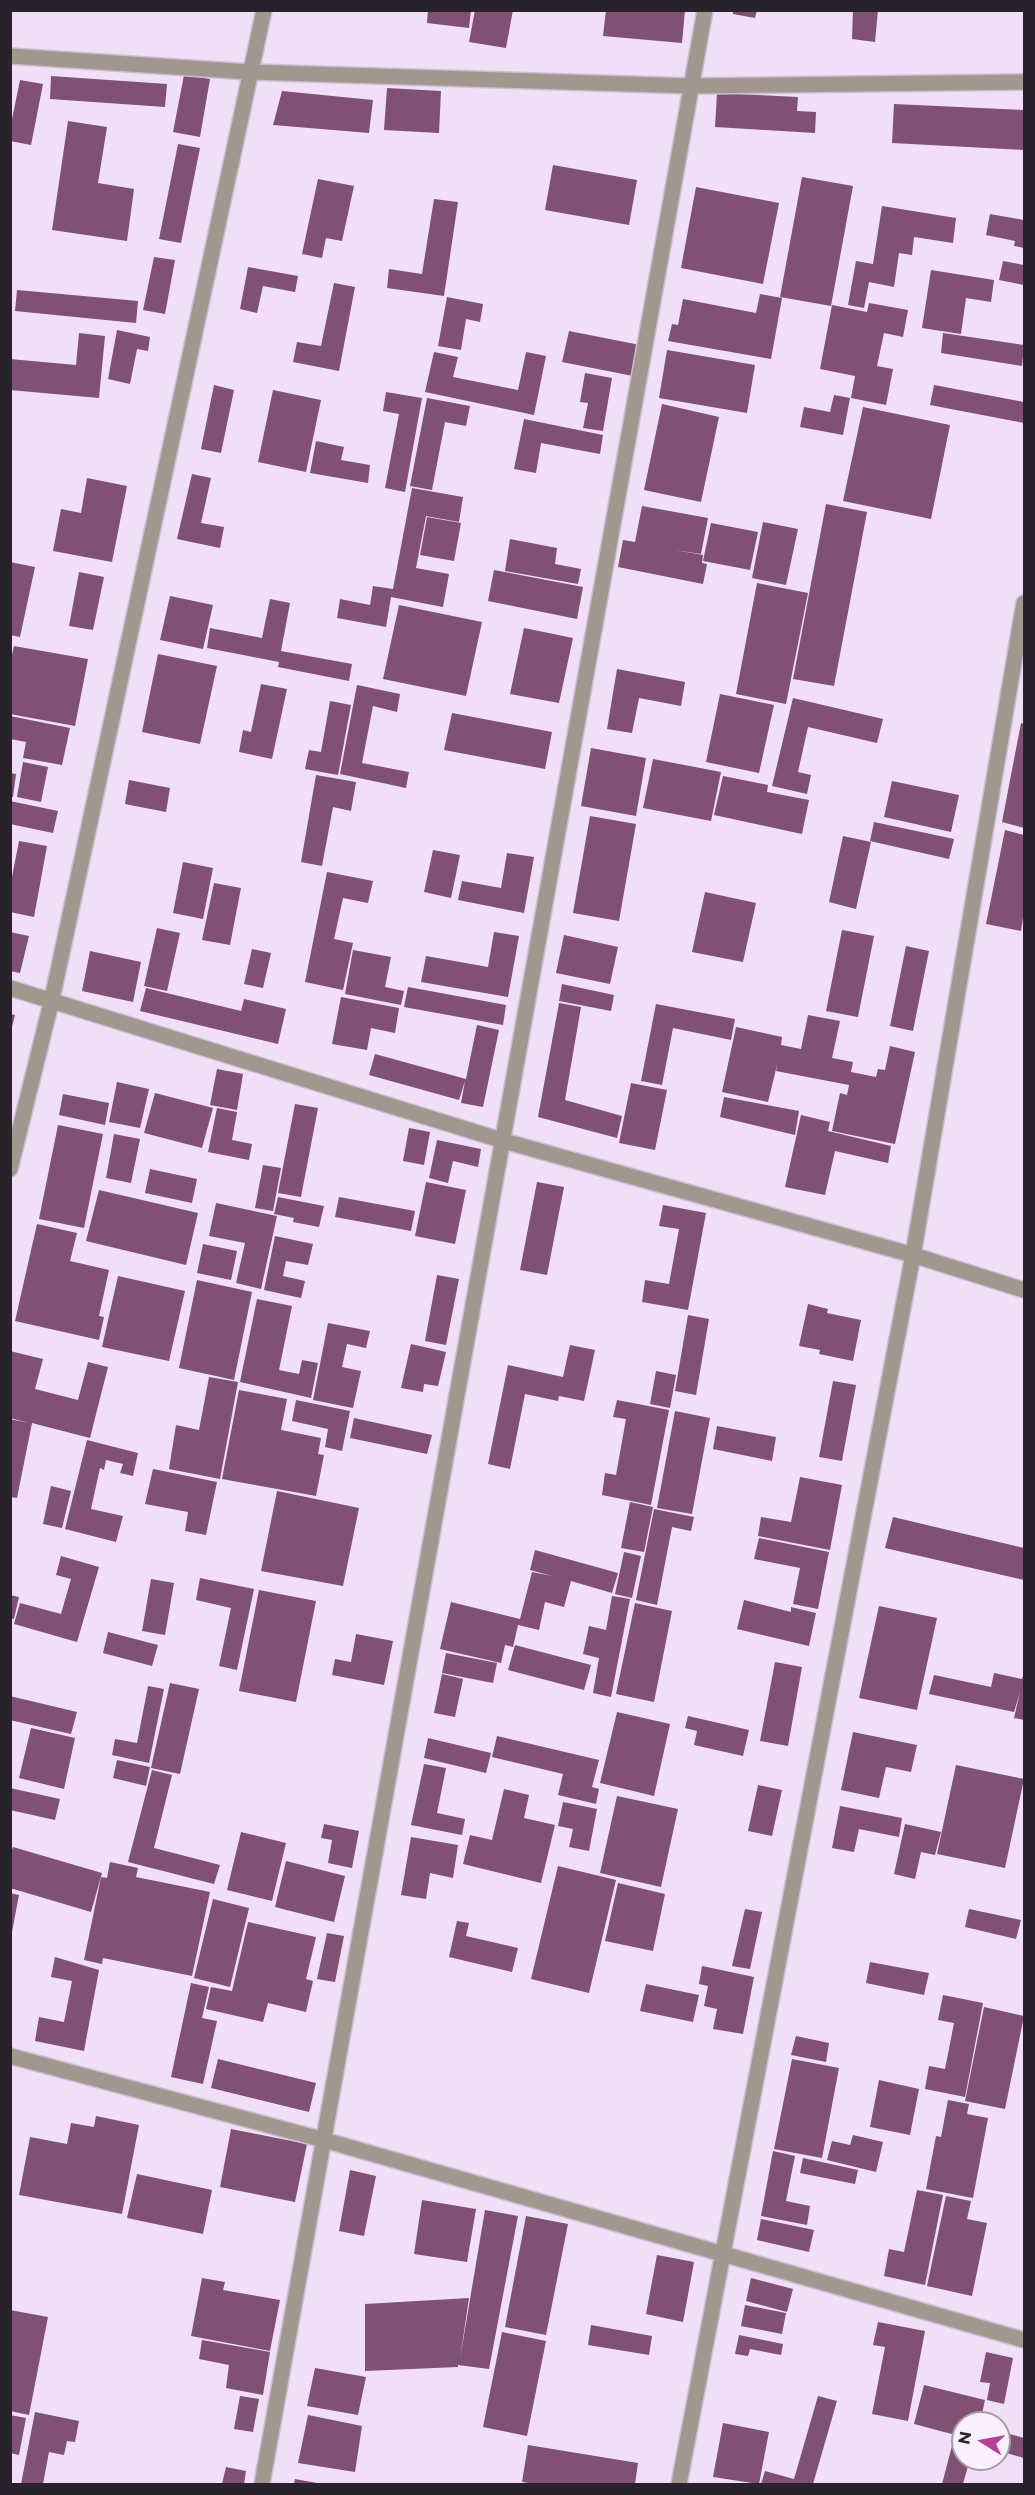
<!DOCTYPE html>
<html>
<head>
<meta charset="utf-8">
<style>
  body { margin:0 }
  #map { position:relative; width:1035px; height:2495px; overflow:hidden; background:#f0dff7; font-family:Montserrat,sans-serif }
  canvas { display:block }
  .frame { position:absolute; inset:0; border:12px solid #28222b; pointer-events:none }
  .north { position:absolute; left:951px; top:2411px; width:60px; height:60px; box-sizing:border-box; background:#faeffd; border:2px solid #a69da9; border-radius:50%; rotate:281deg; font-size:16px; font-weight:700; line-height:24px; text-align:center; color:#28222b }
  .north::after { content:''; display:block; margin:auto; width:21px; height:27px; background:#b64096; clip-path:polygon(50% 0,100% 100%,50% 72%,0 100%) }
</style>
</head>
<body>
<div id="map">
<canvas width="1035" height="2495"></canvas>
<div class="frame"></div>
<div class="north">N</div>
</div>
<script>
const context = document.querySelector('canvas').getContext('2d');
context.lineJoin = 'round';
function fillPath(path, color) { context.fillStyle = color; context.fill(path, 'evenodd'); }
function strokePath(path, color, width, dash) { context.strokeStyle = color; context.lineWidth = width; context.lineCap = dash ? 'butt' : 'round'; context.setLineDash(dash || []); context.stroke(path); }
fillPath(new Path2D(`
  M428,10H471L469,28L427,23Z
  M475,10H513L506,48L469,42Z
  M606,10H685L682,43L603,36Z
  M733,10H757L755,18L733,14Z
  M853,10H878L875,42L852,39Z
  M184,75L210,79L200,137L173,132Z
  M51,76L167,84L165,107L50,99Z
  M20,80L43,84L31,145L10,141V129Z
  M387,88L441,91L439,133L384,130Z
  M282,91L373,100L369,133L273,125Z
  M717,93L798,97L797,111L816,112L815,133L715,127Z
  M894,104L1024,110V150L892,143Z
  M68,121L107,127L98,183L134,189L127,241L52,230Z
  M178,144L200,148L181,243L159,239Z
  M553,165L637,180L629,225L545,210Z
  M802,177L853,186L831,306L780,297Z
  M318,179L354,186L342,241L326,238L322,258L302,254Z
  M696,187L779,203L763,284L681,268Z
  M434,199L458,202L444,296L387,288L389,269L422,274Z
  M882,206L956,218L953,243L914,237L912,255L899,253L894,287L869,282L864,308L848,305L856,261L873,264Z
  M990,214L1024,220V248L1014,246L1015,241L986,235Z
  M154,257L175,260L165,314L143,310Z
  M1003,261L1024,265V285L999,280Z
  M248,267L298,276L295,292L263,286L257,313L240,309Z
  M931,270L994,280L991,302L966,298L961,334L922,328Z
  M334,283L355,287L339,371L293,362L297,342L321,346Z
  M17,290L138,301L136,323L15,311Z
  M760,294L782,298L771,359L668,341L672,324L678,325L683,299L756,313Z
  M447,297L483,304L480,322L466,319L461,350L438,346Z
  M869,303L908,310L903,337L884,333L877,366L893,369L886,405L851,398L855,376L820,369L832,305L867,312Z
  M117,330L150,337L148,351L137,349L130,384L108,379Z
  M569,331L640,345L633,376L562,362Z
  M79,333L105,336L99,398L10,390V359L76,365Z
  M943,333L1024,345L1022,366L941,353Z
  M667,350L755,365L747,413L659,398Z
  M434,352L458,357L453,377L518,390L526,352L546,356L534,415L425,392Z
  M585,373L612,378L603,431L583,428L588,403L580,402Z
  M214,385L234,390L221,453L201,449Z
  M934,385L1024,402V423L930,405Z
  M273,390L321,400L306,472L258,462Z
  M386,392L422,398L405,492L385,488L399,414L383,411Z
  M834,395L850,398L843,435L800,427L804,407L830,412Z
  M427,398L470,406L466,426L445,422L432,490L410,486Z
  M662,404L719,417L701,502L644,490Z
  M863,407L950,425L931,519L843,501Z
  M524,419L603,435L600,454L541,443L536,473L514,469Z
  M316,441L344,447L341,460L370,465L368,483L310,473Z
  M192,474L211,478L201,523L224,527L220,548L177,539Z
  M87,478L127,486L112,562L53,551L61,509L81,513Z
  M412,488L463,497L459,522L426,516L416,568L449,574L443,607L391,597L386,627L337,618L340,599L370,605L373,586L393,589Z
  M826,504L867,512L834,686L793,679Z
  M642,506L708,518L701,554L675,550L703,555L702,563L707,564L703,584L618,567L623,540L635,542Z
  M427,517L461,523L454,561L420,555Z
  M763,522L798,529L786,585L752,578Z
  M711,523L758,532L750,570L703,561Z
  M510,539L557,548L555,564L581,569L578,584L505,571Z
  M10,562L35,567L20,637L10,635Z
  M494,570L583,587L577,619L488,601Z
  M79,572L104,577L93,630L69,626Z
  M757,583L808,593L786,704L736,694Z
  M170,596L213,605L203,649L160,640Z
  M270,599L290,603L281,651L352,664L349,681L278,667L279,662L207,648L210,628L262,638Z
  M399,605L482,622L466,696L383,679Z
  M524,628L573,638L559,703L510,694Z
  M14,646L88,659L75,726L10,714V664Z
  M158,654L217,666L200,744L142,732Z
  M617,669L685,682L681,706L639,698L632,733L607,729Z
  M261,684L287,689L272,759L239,752L243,730L251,732Z
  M357,685L400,694L397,712L373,706L362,763L409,772L406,788L340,774Z
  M720,694L774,705L759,773L706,762Z
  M793,698L883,719L877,743L808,727L798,772L811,775L807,794L772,786Z
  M330,701L351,705L338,775L305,769L309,750L321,752Z
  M452,713L552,732L545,769L444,750Z
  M10,716L70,728L62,765L23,758L26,742L10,739Z
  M1021,723L1024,724V828L1002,822Z
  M591,748L646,758L636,816L581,806Z
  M653,759L721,772L711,821L643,808Z
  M23,762L48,767L41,802L17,797Z
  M10,773L16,774L13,797H10Z
  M316,775L356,782L351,811L333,807L322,866L301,862Z
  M723,776L768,785L767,792L809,800L802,834L714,815Z
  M129,780L170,788L166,812L125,804Z
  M892,781L959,795L951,832L884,817Z
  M10,801L58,811L53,833L10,824Z
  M590,816L636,824L619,921L573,913Z
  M874,822L954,839L949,859L870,841Z
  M1005,830L1024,835V911L1021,931L986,924Z
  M843,836L871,842L856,909L829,902Z
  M19,841L47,846L34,917L10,912V887Z
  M433,850L460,855L451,898L424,892Z
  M507,853L534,857L524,913L458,900L462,881L501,888Z
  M183,862L213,868L203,919L173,913Z
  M327,872L373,881L368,903L343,898L334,939L353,943L343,990L305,982Z
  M214,883L241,888L230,945L202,940Z
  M705,892L756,903L743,962L692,952Z
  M157,928L180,933L167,991L144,986Z
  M842,930L874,936L858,1017L826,1011Z
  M10,932L29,936L20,973L10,971Z
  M494,932L519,936L508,997L421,982L426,956L488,967Z
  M564,935L618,947L610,984L556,973Z
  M906,946L929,951L913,1031L890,1026Z
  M252,949L271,953L263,988L244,984Z
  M353,950L391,957L385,987L404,991L401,1005L345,994Z
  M90,951L141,962L133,1002L82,991Z
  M562,984L614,995L611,1011L559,1001Z
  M408,987L506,1005L503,1025L404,1007Z
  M146,988L241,1011L244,999L286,1009L278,1044L140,1011Z
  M341,997L399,1008L395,1033L371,1028L367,1050L332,1044Z
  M559,1003L581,1007L565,1100L622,1116L617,1138L538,1117Z
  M656,1004L735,1019L731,1040L673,1028L662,1085L641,1081Z
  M10,1014L15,1015L11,1031H10Z
  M808,1015L840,1021L832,1058L853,1062L851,1072L876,1077L878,1069L885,1070L890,1046L915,1052L895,1144L832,1131L840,1093L847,1095L849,1085L776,1071L778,1061L768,1102L722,1092L736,1027L782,1037L781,1045L801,1049Z
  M477,1025L499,1030L483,1107L461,1103L465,1081L459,1100L369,1075L375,1054L466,1079Z
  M217,1069L243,1074L237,1110L210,1105Z
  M117,1082L149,1089L140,1128L109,1122Z
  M631,1083L667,1090L655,1150L619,1143Z
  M155,1093L213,1108L202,1148L144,1133Z
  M63,1094L109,1103L105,1125L59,1115Z
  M724,1097L799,1111L795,1135L720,1117Z
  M295,1104L318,1108L301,1197L278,1193Z
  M217,1108L237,1112L232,1140L252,1144L249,1160L208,1152Z
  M801,1115L830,1122L828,1131L891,1146L888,1163L835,1151L825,1195L785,1187Z
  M58,1125L103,1134L84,1228L39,1219Z
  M409,1128L430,1132L424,1165L403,1161Z
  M114,1134L140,1139L131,1183L106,1178Z
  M437,1140L481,1149L478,1167L453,1161L448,1183L429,1178Z
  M263,1165L281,1168L273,1211L255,1208Z
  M150,1169L197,1179L192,1203L145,1193Z
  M426,1182L466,1190L455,1244L415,1236Z
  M537,1182L564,1187L547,1275L520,1270Z
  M99,1190L198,1213L186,1265L86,1241Z
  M278,1197L324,1206L319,1227L293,1222L294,1218L274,1214Z
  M339,1197L415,1211L411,1231L335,1217Z
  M216,1203L277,1216L261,1289L236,1283L245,1243L209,1236Z
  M663,1205L706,1213L688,1310L642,1302L645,1280L669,1284L679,1229L659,1226Z
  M37,1224L77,1233L70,1261L109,1270L99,1316L104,1317L99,1340L15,1321Z
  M275,1236L313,1244L308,1265L286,1261L283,1276L305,1281L301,1298L264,1290Z
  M203,1244L237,1251L231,1280L197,1273Z
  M437,1275L459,1279L446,1345L425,1341Z
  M118,1276L185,1291L169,1361L102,1347Z
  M197,1280L252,1292L234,1380L179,1368Z
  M257,1299L292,1306L279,1370L299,1374L302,1360L318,1363L311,1398L240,1382Z
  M808,1304L828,1309L827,1313L861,1320L853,1361L819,1354L820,1350L799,1346Z
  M688,1315L709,1319L696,1395L675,1391Z
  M328,1323L370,1331L366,1348L347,1344L342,1367L361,1371L353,1408L313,1400Z
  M411,1344L446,1352L438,1386L424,1384L423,1392L401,1388Z
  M570,1345L595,1350L584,1401L559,1396L558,1401L525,1394L510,1469L488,1464L508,1365L563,1377Z
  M10,1351L43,1359L35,1389L78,1400L88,1362L108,1367L90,1438L32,1423L17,1498L10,1497V1419L29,1423L10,1418Z
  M656,1371L676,1375L670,1408L650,1404Z
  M209,1377L238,1382L220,1479L169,1469L176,1425L199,1430Z
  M833,1381L856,1385L842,1461L819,1457Z
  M239,1390L287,1399L281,1430L321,1438L318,1454L324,1455L316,1496L222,1479Z
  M296,1400L350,1411L342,1451L325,1447L328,1429L292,1421Z
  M617,1400L669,1410L651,1505L602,1495L605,1473L616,1475L626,1419L613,1417Z
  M675,1411L710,1418L692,1514L657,1508Z
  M354,1418L432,1435L427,1454L350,1438Z
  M717,1426L776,1437L772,1461L713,1449Z
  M87,1440L138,1453L133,1476L120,1473L123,1464L106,1460L104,1470L100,1468L91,1509L123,1516L116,1542L65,1529Z
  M153,1469L217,1482L206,1535L185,1531L188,1512L145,1504Z
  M800,1477L842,1485L830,1550L758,1536L761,1517L791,1522Z
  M51,1486L71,1491L62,1528L43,1524Z
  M277,1491L359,1508L343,1586L261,1571Z
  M630,1502L653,1507L644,1552L621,1548Z
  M654,1509L694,1517L691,1531L672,1527L657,1605L636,1600Z
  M893,1517L1024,1548V1580L885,1548Z
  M759,1538L829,1552L818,1609L793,1604L800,1568L754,1559Z
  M535,1550L618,1573L612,1593L571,1581L564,1607L545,1602L539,1630L518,1625L513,1647L505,1645L501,1663L440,1649L451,1602L520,1619L532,1572L552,1576L530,1570Z
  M624,1552L641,1556L632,1598L615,1594Z
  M61,1556L99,1567L77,1642L14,1624L20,1603L61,1614L71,1579L56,1575Z
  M200,1578L254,1589L237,1670L219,1666L231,1608L196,1600Z
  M151,1579L174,1583L165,1635L142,1631Z
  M259,1590L316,1601L296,1702L239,1691Z
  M10,1595L19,1597L14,1619L10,1618Z
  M612,1596L630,1599L611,1697L593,1693L599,1658L583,1654L589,1626L606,1630Z
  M744,1600L791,1612V1607L816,1613L809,1646L737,1629Z
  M635,1603L672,1611L654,1702L616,1694Z
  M879,1606L937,1618L917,1710L859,1698Z
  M108,1632L158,1645L152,1666L103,1653Z
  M356,1634L393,1641L384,1685L332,1675L335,1659L351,1662Z
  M515,1645L591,1665L584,1690L508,1670Z
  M446,1653L497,1663L493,1683L442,1673Z
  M775,1662L802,1667L788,1746L760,1741Z
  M994,1673L1022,1679L1024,1673V1720L1014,1718L1020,1692L1014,1712L929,1694L934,1675L991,1687Z
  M442,1674L463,1679L455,1717L434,1713Z
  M170,1683L199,1689L180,1774L151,1768Z
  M148,1686L164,1689L149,1763L112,1755L115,1739L137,1743Z
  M10,1696L77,1712L71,1734L10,1720Z
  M617,1712L670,1724L654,1796L600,1783Z
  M688,1716L749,1730L743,1756L694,1745L697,1731L685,1728Z
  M31,1728L75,1738L64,1789L19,1778Z
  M853,1732L917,1745L911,1772L886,1767L879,1798L841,1790Z
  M497,1736L599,1760L592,1787L599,1789L596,1804L558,1795L563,1774L492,1757Z
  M428,1738L491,1753L486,1773L424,1758Z
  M117,1760L150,1767L146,1786L113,1778Z
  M424,1764L446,1768L437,1813L465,1819L462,1835L411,1825Z
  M956,1765L1024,1779L1005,1868L937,1854Z
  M152,1770L172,1775L154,1848L220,1865L214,1884L128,1862Z
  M758,1785L782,1790L772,1836L748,1831Z
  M10,1788L60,1799L55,1820L10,1810Z
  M504,1789L529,1795L524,1818L555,1825L541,1883L463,1864L470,1835L492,1840Z
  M617,1796L678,1809L661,1887L600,1873Z
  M563,1802L597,1809L589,1851L569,1847L573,1829L558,1826Z
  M840,1806L902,1818L899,1837L859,1829L854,1852L832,1848Z
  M324,1824L359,1831L352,1868L328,1863L332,1840L321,1838Z
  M905,1824L941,1832L935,1855L921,1852L915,1879L894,1874Z
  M241,1832L286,1843L272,1901L227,1890Z
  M411,1837L458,1845L453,1878L430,1873L426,1899L401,1895Z
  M13,1847L102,1873L91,1912L10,1888V1855Z
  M286,1861L345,1876L334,1922L275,1907Z
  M110,1862L138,1868L136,1877L210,1892L192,1976L103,1958L102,1964L84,1960L101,1877L107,1878Z
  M558,1866L616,1880L589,1993L531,1979Z
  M618,1883L665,1894L653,1951L605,1941Z
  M10,1893L19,1895L12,1932H10Z
  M213,1899L249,1908L230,1987L194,1978Z
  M745,1909L762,1912L750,1969L732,1966Z
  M969,1909L1021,1920L1016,1939L965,1927Z
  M457,1921L469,1923L466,1936L518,1948L512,1972L449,1957Z
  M248,1922L316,1937L306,1979L313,1981L306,2012L268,2003L263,2022L206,2009L211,1987L232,1991Z
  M327,1933L344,1936L335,1982L317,1979Z
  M55,1957L99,1970L84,2051L35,2041L39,2017L64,2022L72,1981L51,1977Z
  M870,1962L929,1973L924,1995L866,1983Z
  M702,1966L754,1977L743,2034L713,2029L717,2009L704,2006L708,1986L699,1984Z
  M191,1983L209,1987L202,2018L217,2021L203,2084L171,2077Z
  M646,1984L699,1995L693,2022L640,2011Z
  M943,1995L983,2003L965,2097L925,2089L929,2066L945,2069L954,2023L938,2020Z
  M984,2007L1024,2016L1005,2109L965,2101Z
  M796,2036L829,2043L826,2062L791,2055Z
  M218,2059L316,2083L309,2112L211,2088Z
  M792,2059L839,2068L822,2158L774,2149Z
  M879,2080L919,2089L910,2135L870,2127Z
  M948,2100L969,2104L967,2114L988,2118L973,2198L926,2189L936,2136L941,2137Z
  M96,2116L139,2125L122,2214L19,2195L30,2137L67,2144L71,2123L94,2127Z
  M231,2129L307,2144L295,2202L220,2187Z
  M853,2135L883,2142L876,2172L827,2160L832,2141L850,2145Z
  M773,2151L795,2156L786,2201L810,2206L807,2225L761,2216Z
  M803,2158L858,2170L855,2184L800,2173Z
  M350,2170L376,2176L364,2236L339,2231Z
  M137,2174L212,2190L203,2234L127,2218Z
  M917,2190L943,2195L925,2285L884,2276L889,2249L904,2252Z
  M946,2196L971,2201L967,2219L987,2223L972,2296L927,2286Z
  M422,2200L476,2209L467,2262L414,2254Z
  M485,2210L518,2216L489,2369L458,2365V2367L365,2371V2304L469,2298L460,2359Z
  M526,2216L568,2224L546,2335L505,2327Z
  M761,2219L814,2230L809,2252L757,2240Z
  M657,2255L694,2262L683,2322L646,2314Z
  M202,2278L225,2282L223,2290L280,2300L270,2351L191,2336Z
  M751,2278L793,2289L787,2312L746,2301Z
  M745,2305L786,2313L782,2334L741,2326Z
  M10,2310L48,2317L29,2415L10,2411Z
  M878,2322L925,2331L908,2421L872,2414L885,2347L873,2345Z
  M591,2325L652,2336L649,2355L588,2345Z
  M502,2332L546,2341L527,2436L483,2427Z
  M739,2335L783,2344L781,2355L750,2349L748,2356L735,2354Z
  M202,2340L270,2352L263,2395L226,2388L229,2365L199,2359Z
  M986,2352L1013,2358L1004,2404L987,2400L990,2383L980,2382Z
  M315,2368L366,2377L358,2415L307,2406Z
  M924,2385L985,2400L980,2423H963V2437L914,2424Z
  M240,2396L259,2399L253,2432L234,2429Z
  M818,2396L837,2401L813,2484H761L765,2471L794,2479Z
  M35,2412L79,2421L75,2442L67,2441L64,2455L49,2452L43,2484H21Z
  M10,2415L26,2418L19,2455L10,2453Z
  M308,2415L362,2426L355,2472L298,2463Z
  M723,2423L769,2432L759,2484L713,2477Z
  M999,2431L1024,2438V2458L999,2451Z
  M953,2442L963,2444V2459H970L963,2484H942Z
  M528,2445L638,2463L635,2484H528L529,2483L522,2482Z
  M226,2467L246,2471L244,2484H222Z
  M295,2479L317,2483L316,2484H294Z`), '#805075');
const minor = new Path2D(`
  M10,56L250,72L691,86L1024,82
  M10,988L504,1141L913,1255L1024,1290
  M10,1169L52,999L264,10
  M10,2056L324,2140L1024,2340
  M262,2484L705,10
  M679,2484L913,1255L1024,603`);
strokePath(minor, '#ccbdd2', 18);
strokePath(minor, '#a0988f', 15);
</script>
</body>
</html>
